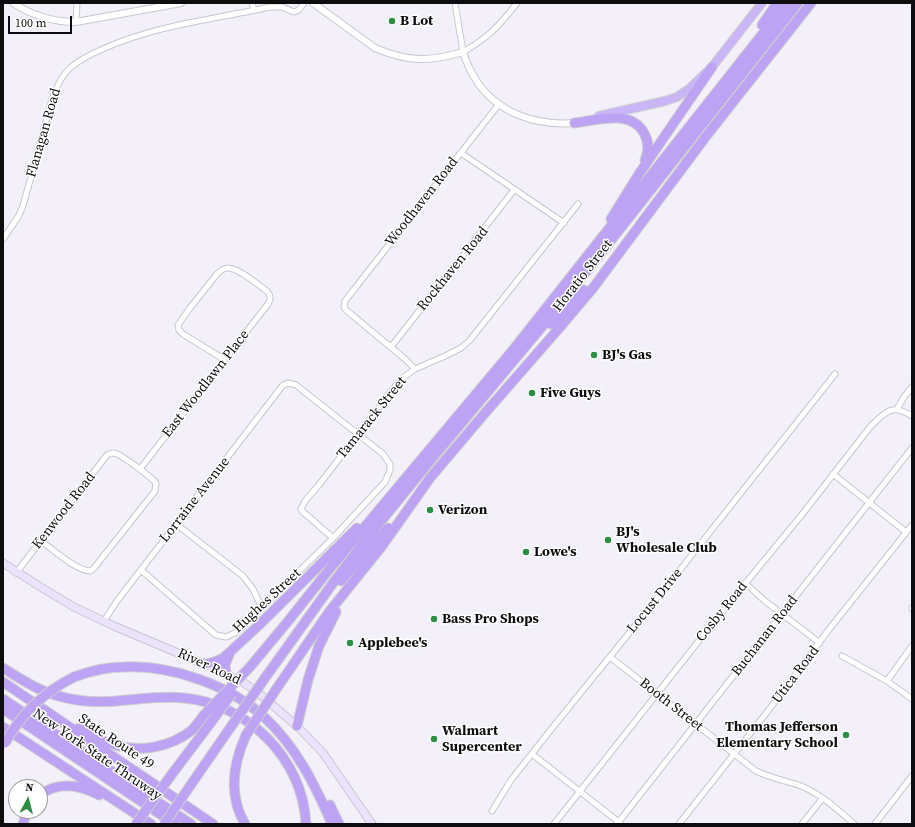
<!DOCTYPE html>
<html>
<head>
<meta charset="utf-8">
<style>
  body { margin:0 }
  #map { position:relative; width:915px; height:827px; overflow:hidden; background:#f3f0fa; font-family:"Source Serif 4",serif }
  canvas { display:block }
  .frame { position:absolute; inset:0; border:4px solid #0d0d10; pointer-events:none }
  .north { position:absolute; left:8px; top:779px; width:40px; height:40px; box-sizing:border-box; background:#fff; border:1px solid #9e9e9f; border-radius:50%; rotate:7deg; font-size:11px; font-weight:700; line-height:16px; text-align:center; color:#0d0d10 }
  .north::after { content:''; display:block; margin:auto; width:14px; height:18px; background:#2b8f43; clip-path:polygon(50% 0,100% 100%,50% 72%,0 100%) }
  .scale { position:absolute; left:8px; top:16px; width:64px; height:18px; box-sizing:border-box; border:2px solid #0d0d10; border-top:0; padding-left:5px; font-size:12px; line-height:14px; white-space:nowrap; color:#0d0d10; -webkit-text-stroke:3px #fff; paint-order:stroke }
</style>
</head>
<body>
<div id="map">
<canvas width="915" height="827"></canvas>
<div class="frame"></div>
<div class="north">N</div>
<div class="scale">100 m</div>
</div>
<script>
const context = document.querySelector('canvas').getContext('2d');
context.lineJoin = 'round';
function strokePath(path, color, width, dash) { context.strokeStyle = color; context.lineWidth = width; context.lineCap = dash ? 'butt' : 'round'; context.setLineDash(dash || []); context.stroke(path); }
function drawText(font, color, halo, rows, align = 'center') {
  context.font = font + ' "Source Serif 4",serif'; context.lineWidth = 3; context.setLineDash([]); context.textBaseline = 'middle'; context.strokeStyle = halo; context.fillStyle = color; for (const [text, x, y, turn = 0] of rows) {
    context.save(); context.translate(x, y); context.rotate((+turn || 0) * Math.PI / 180); context.textAlign = isNaN(turn) ? turn : align; if (halo) context.strokeText(text, 0, 0); context.fillText(text, 0, 0); context.restore();
  }
}
const minor = new Path2D(`
  M252,3L254,10
  M455,3L463,52C489,37 499,26 517,3
  M76,22L77,3
  M461,153L564,223
  M3,239L18,217L23,206L52,99C57,87 61,76 71,67C81,59 93,53 105,48C157,25 215,19 270,7H282L294,12L299,10L304,3
  M391,347L514,190
  M415,369L405,359L346,310L344,307L345,301L499,104
  M897,409L904,397L912,387
  M140,469L268,304C271,299 271,296 267,291C258,285 239,268 228,268C224,268 220,271 217,274L190,308L178,325L179,330L183,334L225,360
  M833,474L906,532
  M176,524L243,576L253,589L262,608
  M333,538L303,512L301,509L305,501L318,486L393,389L404,377L415,369L445,356L461,348L470,340L578,204
  M16,573L107,455C110,453 111,453 114,453C121,454 151,477 156,483L155,491L94,568L90,571C75,570 54,550 41,541
  M745,583L765,601L820,643
  M912,608V609
  M104,621L117,601L283,385L288,383L296,385L383,454L390,464V470L385,482L333,538L237,632L226,637L216,635L141,570
  M842,656L887,681L912,699
  M610,657L756,771C771,778 786,781 801,786C821,794 838,810 854,824
  M887,681L912,646
  M532,754L620,823
  M492,811L511,780L553,727L668,585L835,374
  M554,824L713,623L804,512L870,427C885,412 892,403 912,416
  M617,824L912,448
  M679,824L771,707L827,632L912,525
  M802,824L822,799
  M875,824L912,776`);
const tertiary = new Path2D(`
  M13,3C33,16 52,22 76,22L181,3
  M313,3L375,48C408,62 429,62 463,52C466,61 470,71 476,80C497,113 536,126 574,123`);
const secondary = new Path2D(`
  M3,563L39,586L74,607L114,626L204,664L241,681L256,691L297,726L323,753L372,824`);
const trunk = new Path2D(`
  M599,116L665,101L677,97L689,89L712,67L762,3`);
const motorway = new Path2D(`
  M762,25L777,3
  M574,123C597,120 631,109 644,133C649,142 649,151 645,160
  M611,219L641,171L712,67
  M551,324L584,290
  M341,581L388,528
  M204,664L211,663L222,659L231,651L258,626L357,528
  M250,667L289,620L332,566L513,350L787,3
  M3,668C30,685 45,695 77,700C112,706 148,694 184,698C248,704 303,759 306,824
  M226,674L225,665L230,652
  M74,677C90,671 107,667 124,667C172,665 229,685 264,717C296,746 315,785 332,824
  M265,678L333,583L365,541L430,461L560,305L798,3
  M3,682L213,824
  M277,688L329,612L382,546L430,478L485,413L561,326L593,288L707,135L811,3
  M3,699L191,824
  M3,709L175,824
  M297,726L308,680L319,646L336,612
  M3,727L151,824
  M79,728C89,734 100,741 112,744C138,753 170,748 192,730C196,726 200,720 204,715
  M172,774L212,721
  M190,786L230,728
  M40,795C58,781 80,785 99,795
  M330,805L339,824
  M23,824L27,811
  M245,824C228,795 233,764 246,735`);
strokePath(minor, '#c8c6cf', 7);
strokePath(tertiary, '#c8c6cf', 8);
strokePath(secondary, '#c8c6cf', 9);
strokePath(trunk, '#cfcfcf', 10);
strokePath(motorway, '#cfcfcf', 11);
strokePath(minor, '#fff', 5);
strokePath(tertiary, '#fff', 6);
strokePath(secondary, '#ebe3fc', 7);
strokePath(trunk, '#cab6f6', 8);
strokePath(motorway, '#bca3f4', 9);
const motorwayBridge = new Path2D(`
  M204,715L250,667
  M212,721L232,693
  M230,728L265,678
  M246,735L277,688
  M5,743C21,714 44,692 74,677
  M136,824L172,774
  M164,824L190,786`);
strokePath(motorwayBridge, '#cfcfcf', 11, []);
strokePath(motorwayBridge, '#bca3f4', 9);
for (const [x, y, r, color] of [
  [392,21,4,"#2b8f43"],
  [594,355,4,"#2b8f43"],
  [532,393,4,"#2b8f43"],
  [430,510,4,"#2b8f43"],
  [608,540,4,"#2b8f43"],
  [526,552,4,"#2b8f43"],
  [434,619,4,"#2b8f43"],
  [350,643,4,"#2b8f43"],
  [846,735,4,"#2b8f43"],
  [434,739,4,"#2b8f43"]
]) { const dot = new Path2D(); dot.arc(x, y, r, 0, 2 * Math.PI); context.fillStyle = color; context.fill(dot); strokePath(dot, '#fff', 1.5); }
drawText('bold 14px', '#0d0d10', '#fff', [
  ["B Lot",400,21],
  ["BJ's Gas",602,355],
  ["Five Guys",540,393],
  ["Verizon",438,510],
  ["BJ's",616,532],
  ["Wholesale Club",616,548],
  ["Lowe's",534,552],
  ["Bass Pro Shops",442,619],
  ["Applebee's",358,643],
  ["Thomas Jefferson",838,727,"right"],
  ["Elementary School",838,743,"right"],
  ["Walmart",442,731],
  ["Supercenter",442,747]
], 'left');
drawText('14px', '#0d0d10', '#fff', [
  ["Flanagan Road",44,133,-74],
  ["Woodhaven Road",422,202,-52],
  ["Rockhaven Road",453,269,-51],
  ["Horatio Street",583,276,-52],
  ["East Woodlawn Place",206,384,-52],
  ["Tamarack Street",372,418,-51],
  ["Lorraine Avenue",195,500,-52],
  ["Kenwood Road",64,511,-52],
  ["Hughes Street",267,601,-43],
  ["Locust Drive",655,601,-51],
  ["Cosby Road",722,612,-51],
  ["Buchanan Road",765,636,-52],
  ["River Road",209,667,25],
  ["Utica Road",796,675,-53],
  ["Booth Street",671,705,38],
  ["State Route 49",116,742,34],
  ["New York State Thruway",97,755,34]
]);
</script>
</body>
</html>
